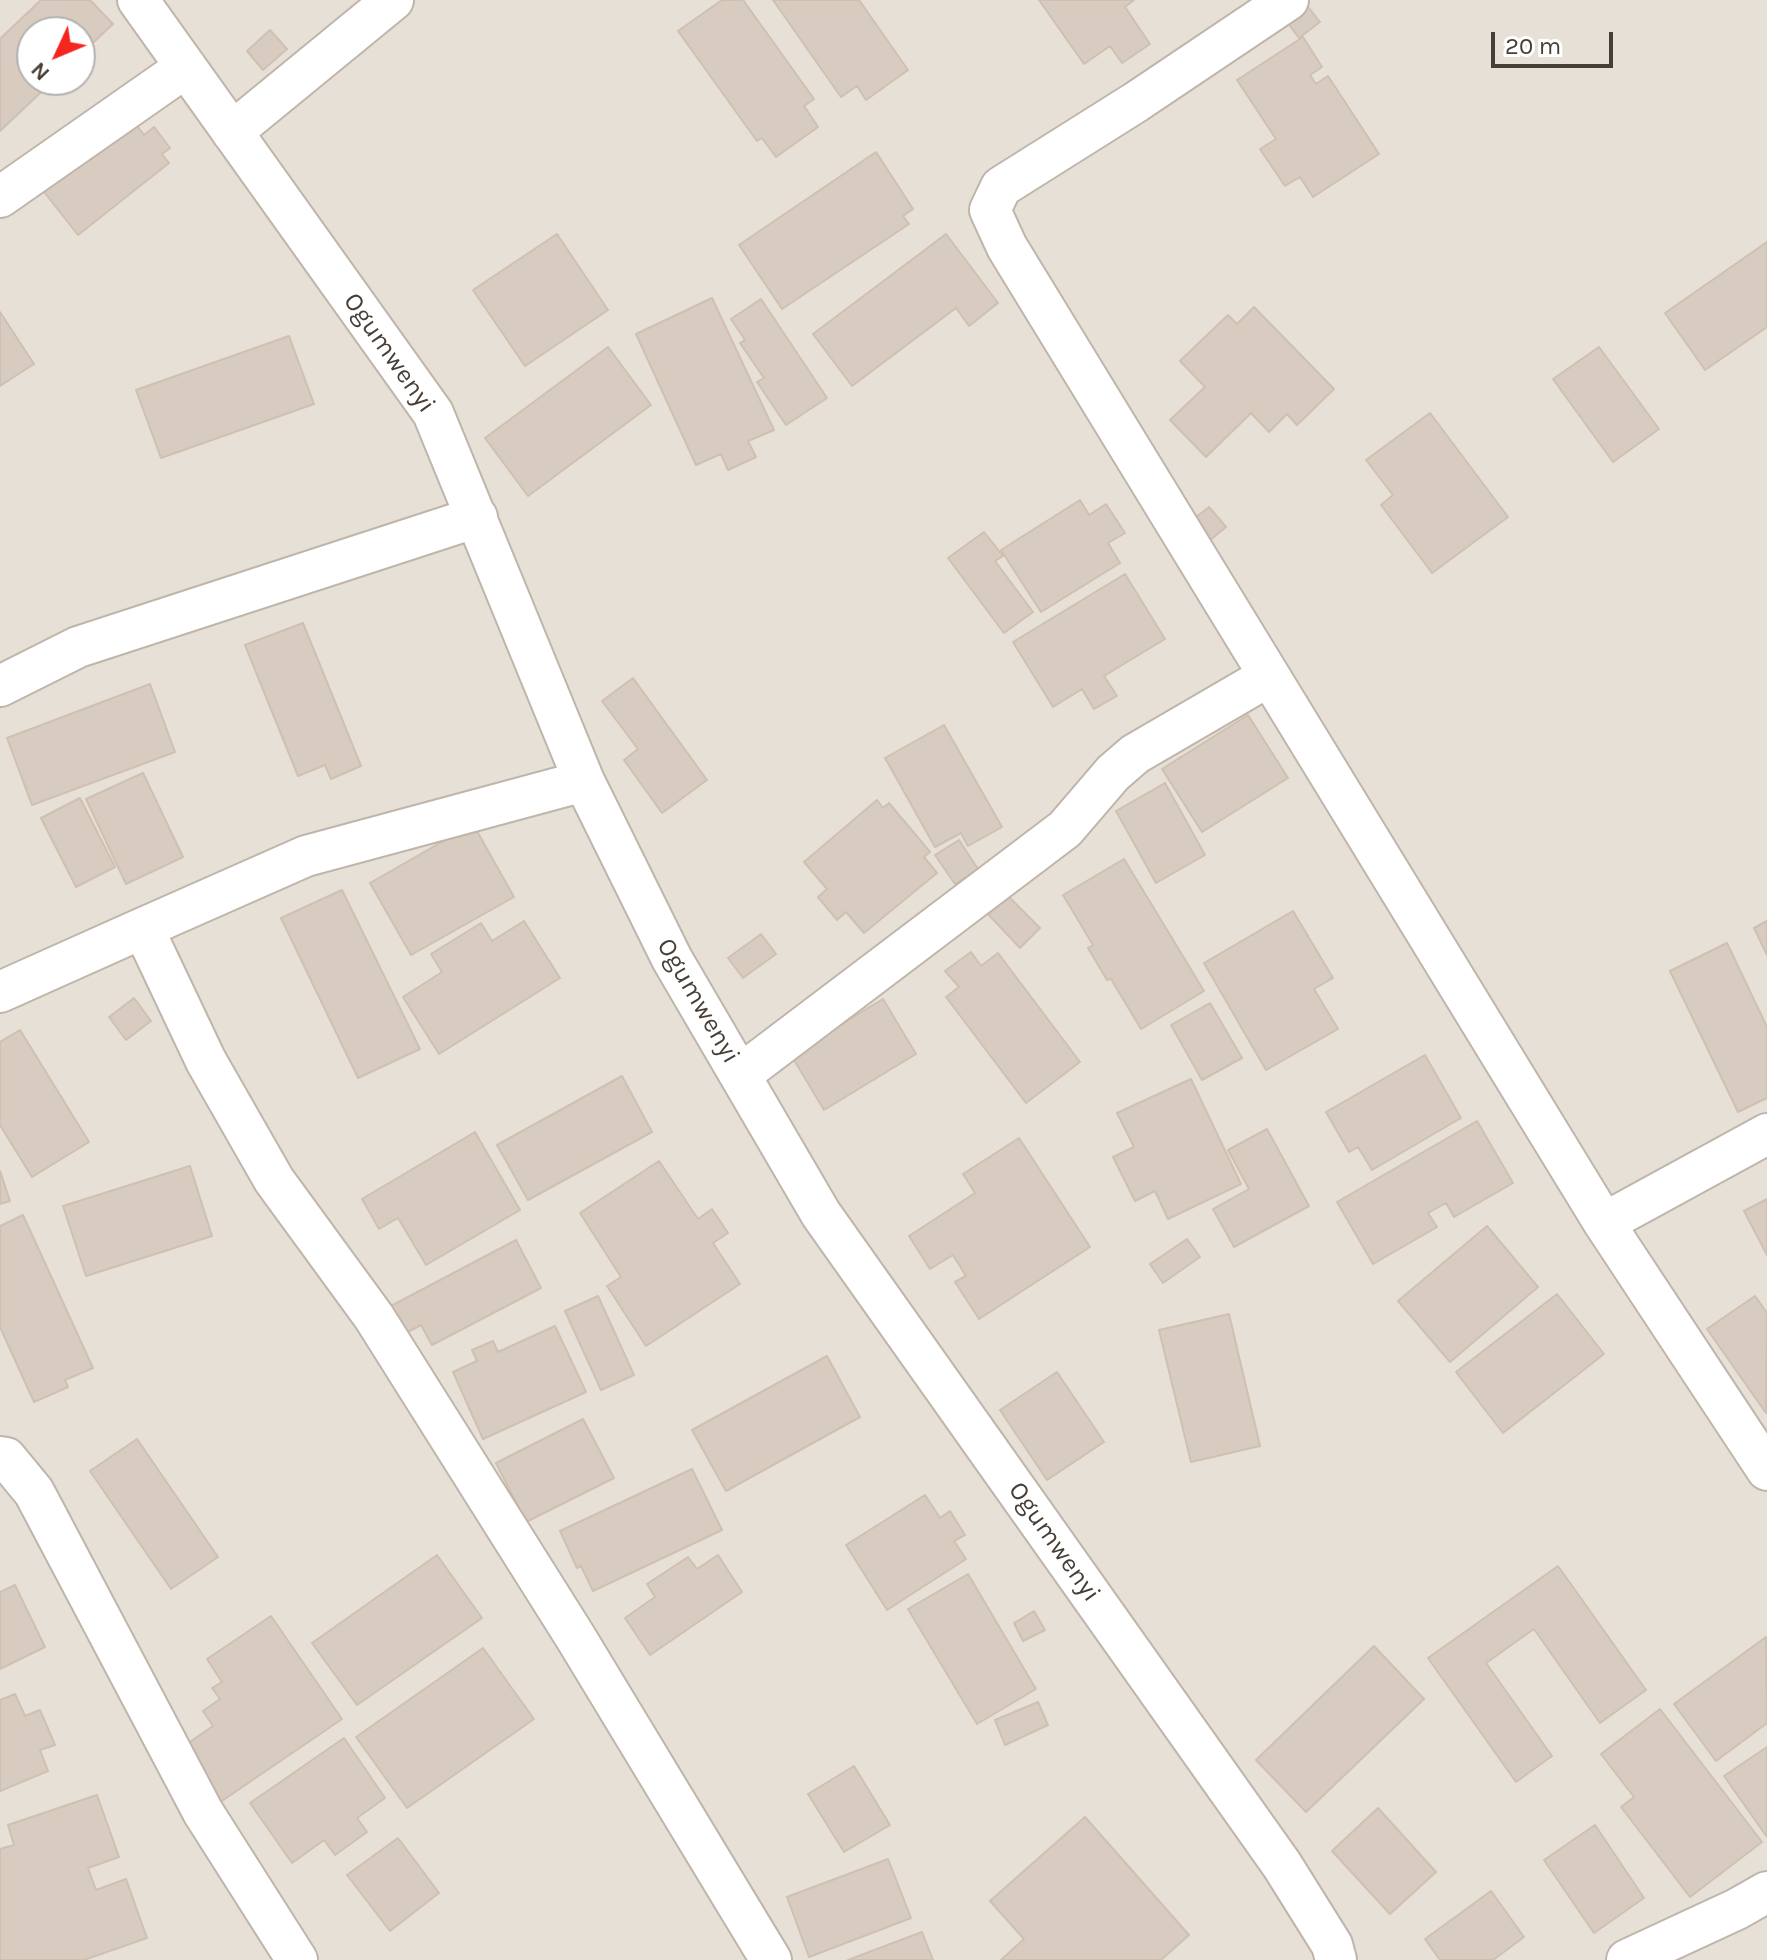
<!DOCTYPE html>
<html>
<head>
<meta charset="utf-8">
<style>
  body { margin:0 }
  #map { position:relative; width:1767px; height:1960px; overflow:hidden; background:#f3efe8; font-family:Karla,sans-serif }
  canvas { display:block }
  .north { position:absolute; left:16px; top:16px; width:80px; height:80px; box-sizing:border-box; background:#fff; border:2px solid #b5b2af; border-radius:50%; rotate:226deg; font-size:22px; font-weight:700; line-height:32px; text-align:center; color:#473f37 }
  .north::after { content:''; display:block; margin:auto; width:28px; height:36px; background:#f4261e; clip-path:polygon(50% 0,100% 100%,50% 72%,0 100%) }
  .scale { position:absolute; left:1491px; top:32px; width:122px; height:36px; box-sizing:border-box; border:4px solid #473f37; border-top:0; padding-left:10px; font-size:24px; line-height:28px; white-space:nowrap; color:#473f37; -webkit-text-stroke:6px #fff; paint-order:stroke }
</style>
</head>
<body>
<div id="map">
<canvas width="1767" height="1960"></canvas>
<div class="north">N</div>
<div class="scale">20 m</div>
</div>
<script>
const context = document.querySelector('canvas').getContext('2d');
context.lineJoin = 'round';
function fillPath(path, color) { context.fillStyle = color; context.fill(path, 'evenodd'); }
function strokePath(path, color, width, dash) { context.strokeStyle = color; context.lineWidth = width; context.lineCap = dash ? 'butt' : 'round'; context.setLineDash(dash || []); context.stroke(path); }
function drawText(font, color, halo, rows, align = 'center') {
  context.font = font + ' Karla,sans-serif'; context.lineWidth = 7; context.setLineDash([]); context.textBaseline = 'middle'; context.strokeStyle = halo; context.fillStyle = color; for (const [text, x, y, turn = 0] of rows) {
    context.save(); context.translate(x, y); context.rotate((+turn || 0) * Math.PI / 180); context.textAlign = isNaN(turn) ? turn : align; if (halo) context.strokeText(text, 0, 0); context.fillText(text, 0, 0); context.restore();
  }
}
fillPath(new Path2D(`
  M0,0H1767V1960H0ZM32,32H80V80H32Z`), '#e7e0d6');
const building = new Path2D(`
  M41,0H90L113,24L80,55V32H32V80H54L0,131V39Z
  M722,0H743L814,99L804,106L818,127L776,157L762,138L757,141L678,31Z
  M773,0H859L908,70L866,100L857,86L841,97Z
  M1039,0H1134L1125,7L1150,44L1122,63L1110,46L1084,64Z
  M1305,3L1320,22L1299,38L1285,19Z
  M270,30L287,49L263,70L247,51Z
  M1303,37L1322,67L1310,75L1316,84L1328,76L1379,154L1313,197L1300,177L1285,186L1260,149L1276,139L1237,80Z
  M130,117L144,135L154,127L170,148L162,154L169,163L78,235L41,188Z
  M876,152L913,209L903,216L909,224L782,309L739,245Z
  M557,234L608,310L525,366L473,290Z
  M946,234L998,303L969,326L956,308L852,386L813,334Z
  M1767,242V327L1705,370L1665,313Z
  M712,298L774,430L748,441L756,457L728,470L721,454L696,465L636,334Z
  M761,299L827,398L786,425L757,382L764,378L740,343L745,340L731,319Z
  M1254,307L1334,389L1297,425L1287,414L1269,432L1251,413L1206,457L1170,420L1205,387L1180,361L1228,315L1237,324Z
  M0,312L34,364L0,386Z
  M289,336L314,404L161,458L136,390Z
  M608,347L651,405L528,496L485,438Z
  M1599,347L1659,429L1613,462L1553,379Z
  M1430,413L1508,517L1432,573L1381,505L1393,495L1366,460Z
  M1080,500L1089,515L1106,504L1125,533L1108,543L1120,563L1041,612L1001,550Z
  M1209,507L1226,527L1203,546L1186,525Z
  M984,532L1003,556L995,561L1033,612L1004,633L948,558Z
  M1125,574L1165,639L1104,676L1117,696L1094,709L1082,689L1053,707L1013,642Z
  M303,623L361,766L331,779L325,765L298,776L245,645Z
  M633,678L707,780L662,813L624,760L638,749L602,701Z
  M150,684L175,752L32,805L7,738Z
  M1248,715L1288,778L1202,832L1162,769Z
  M944,725L1002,827L968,846L961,833L935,847L885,758Z
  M143,773L183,857L126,884L86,799Z
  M1165,783L1205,855L1156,883L1116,811Z
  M80,798L115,867L76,887L41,818Z
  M877,800L883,808L889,803L930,852L924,857L937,873L864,933L846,912L837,920L818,897L827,889L804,862Z
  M473,824L514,897L411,955L370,883Z
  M959,840L978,869L955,884L935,855Z
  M1124,859L1204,991L1141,1029L1111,979L1107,980L1088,948L1093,945L1063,895Z
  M342,890L420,1049L358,1078L281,918Z
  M1006,894L1040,928L1020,948L987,913Z
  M1293,911L1333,978L1314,989L1338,1029L1266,1070L1204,963Z
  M524,921L560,978L439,1054L403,997L442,972L431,954L481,923L492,941Z
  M1767,921V955L1754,928Z
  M761,934L776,954L743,978L728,958Z
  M1727,943L1767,1027V1098L1738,1112L1670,971Z
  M971,952L981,966L998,953L1080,1062L1026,1103L946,997L959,987L945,971Z
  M134,998L151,1021L126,1040L109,1017Z
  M883,999L916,1054L824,1110L791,1055Z
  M1210,1003L1242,1058L1202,1080L1171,1025Z
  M20,1030L89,1142L32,1177L0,1125V1042Z
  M1425,1055L1461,1118L1372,1170L1358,1147L1349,1152L1326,1112Z
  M622,1076L652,1132L528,1200L497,1145Z
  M1191,1079L1241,1184L1168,1219L1155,1191L1135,1201L1113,1157L1134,1147L1117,1113Z
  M1477,1121L1513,1183L1454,1217L1446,1203L1428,1213L1437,1227L1373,1264L1337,1202Z
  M1267,1129L1309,1206L1234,1247L1213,1209L1249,1189L1228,1150Z
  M475,1132L520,1210L426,1265L398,1218L379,1229L362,1199Z
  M1019,1138L1090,1247L979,1319L955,1282L966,1276L953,1255L930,1269L909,1236L975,1193L963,1174Z
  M659,1161L698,1219L712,1209L728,1233L713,1243L740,1284L646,1346L607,1286L621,1277L580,1213Z
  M190,1166L212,1236L86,1276L63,1206Z
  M0,1171L10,1201L0,1204Z
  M1767,1199V1255L1744,1211Z
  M23,1215L93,1368L65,1380L68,1387L34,1402L0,1327V1226Z
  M1487,1226L1538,1287L1450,1362L1398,1301Z
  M1187,1239L1200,1257L1163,1283L1150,1264Z
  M516,1240L541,1288L432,1345L421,1325L404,1334L389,1307Z
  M1557,1294L1604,1354L1503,1433L1456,1372Z
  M598,1296L634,1375L601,1390L565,1311Z
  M1755,1296L1767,1313L1766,1413L1707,1329Z
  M1229,1314L1260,1446L1191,1462L1159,1330Z
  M555,1326L586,1392L483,1439L453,1372L477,1361L472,1350L493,1341L498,1352Z
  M827,1356L860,1417L726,1491L692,1430Z
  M1057,1372L1104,1442L1047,1480L1000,1410Z
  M583,1419L614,1478L526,1522L496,1463Z
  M137,1439L218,1557L171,1589L90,1471Z
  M692,1469L722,1530L593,1591L581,1566L577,1568L560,1531Z
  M925,1495L940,1518L950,1511L965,1535L954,1541L966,1559L887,1610L846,1545Z
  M437,1555L482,1618L357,1705L312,1643Z
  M718,1555L742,1592L650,1655L625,1618L655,1597L647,1584L688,1557L697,1569Z
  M1558,1566L1646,1690L1600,1723L1534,1629L1486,1663L1552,1756L1516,1782L1428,1658Z
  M968,1574L1036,1689L977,1724L908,1609Z
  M15,1585L45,1647L0,1669V1592Z
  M1034,1611L1045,1630L1023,1641L1014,1623Z
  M271,1616L342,1719L216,1805L178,1750L213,1726L203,1711L220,1699L212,1688L222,1682L207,1659Z
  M1766,1637L1767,1723L1716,1761L1674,1704Z
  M1374,1646L1424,1699L1306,1812L1256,1760Z
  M483,1648L534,1719L407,1808L356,1737Z
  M15,1694L25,1716L40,1710L55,1745L40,1750L48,1771L0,1791V1700Z
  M1038,1702L1048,1725L1005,1745L995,1720Z
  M1660,1709L1762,1842L1690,1897L1621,1807L1634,1797L1601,1754Z
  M344,1738L385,1798L357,1818L367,1832L335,1855L324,1840L292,1863L250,1803Z
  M1767,1747V1837L1724,1776Z
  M854,1766L890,1825L844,1852L808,1794Z
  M97,1795L119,1857L88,1868L96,1890L126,1879L147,1938L84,1960H0V1849L14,1845L8,1825Z
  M1378,1808L1436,1872L1390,1914L1332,1851Z
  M1085,1817L1189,1935L1161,1960H1001L1024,1939L990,1901Z
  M1595,1825L1644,1898L1594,1933L1544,1860Z
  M398,1838L439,1893L390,1931L347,1875Z
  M888,1859L911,1918L809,1957L787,1897Z
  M1491,1891L1524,1937L1493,1960H1440L1425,1939Z
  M922,1932L933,1960H848Z`);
fillPath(building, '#d8ccc1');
strokePath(building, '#cfc0b1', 2);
const minor = new Path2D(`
  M138,0L433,413L584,781L672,959L821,1214L1282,1865L1332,1945L1336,1960
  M1288,0L1136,102L1001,187L990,210L1007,247L1604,1223L1767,1470
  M232,132L393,0
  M0,197L186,67
  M0,686L78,647L477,517
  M584,781L306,856L143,928L206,1061L274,1180L374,1317L576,1638L771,1960
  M0,992L143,928
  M740,1075L1065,829L1113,773L1135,754L1269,676
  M1604,1223L1767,1134
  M0,1457L6,1458L34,1492L203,1812L297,1960
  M1627,1960L1737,1909L1767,1892`);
strokePath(minor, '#bfb5ab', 44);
strokePath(minor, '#fff', 40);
drawText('26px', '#473f37', '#fff', [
  ["Ogumwenyi",389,353,55],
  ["Ogumwenyi",698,1001,60],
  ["Ogumwenyi",1054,1542,55]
]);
</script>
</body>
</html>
